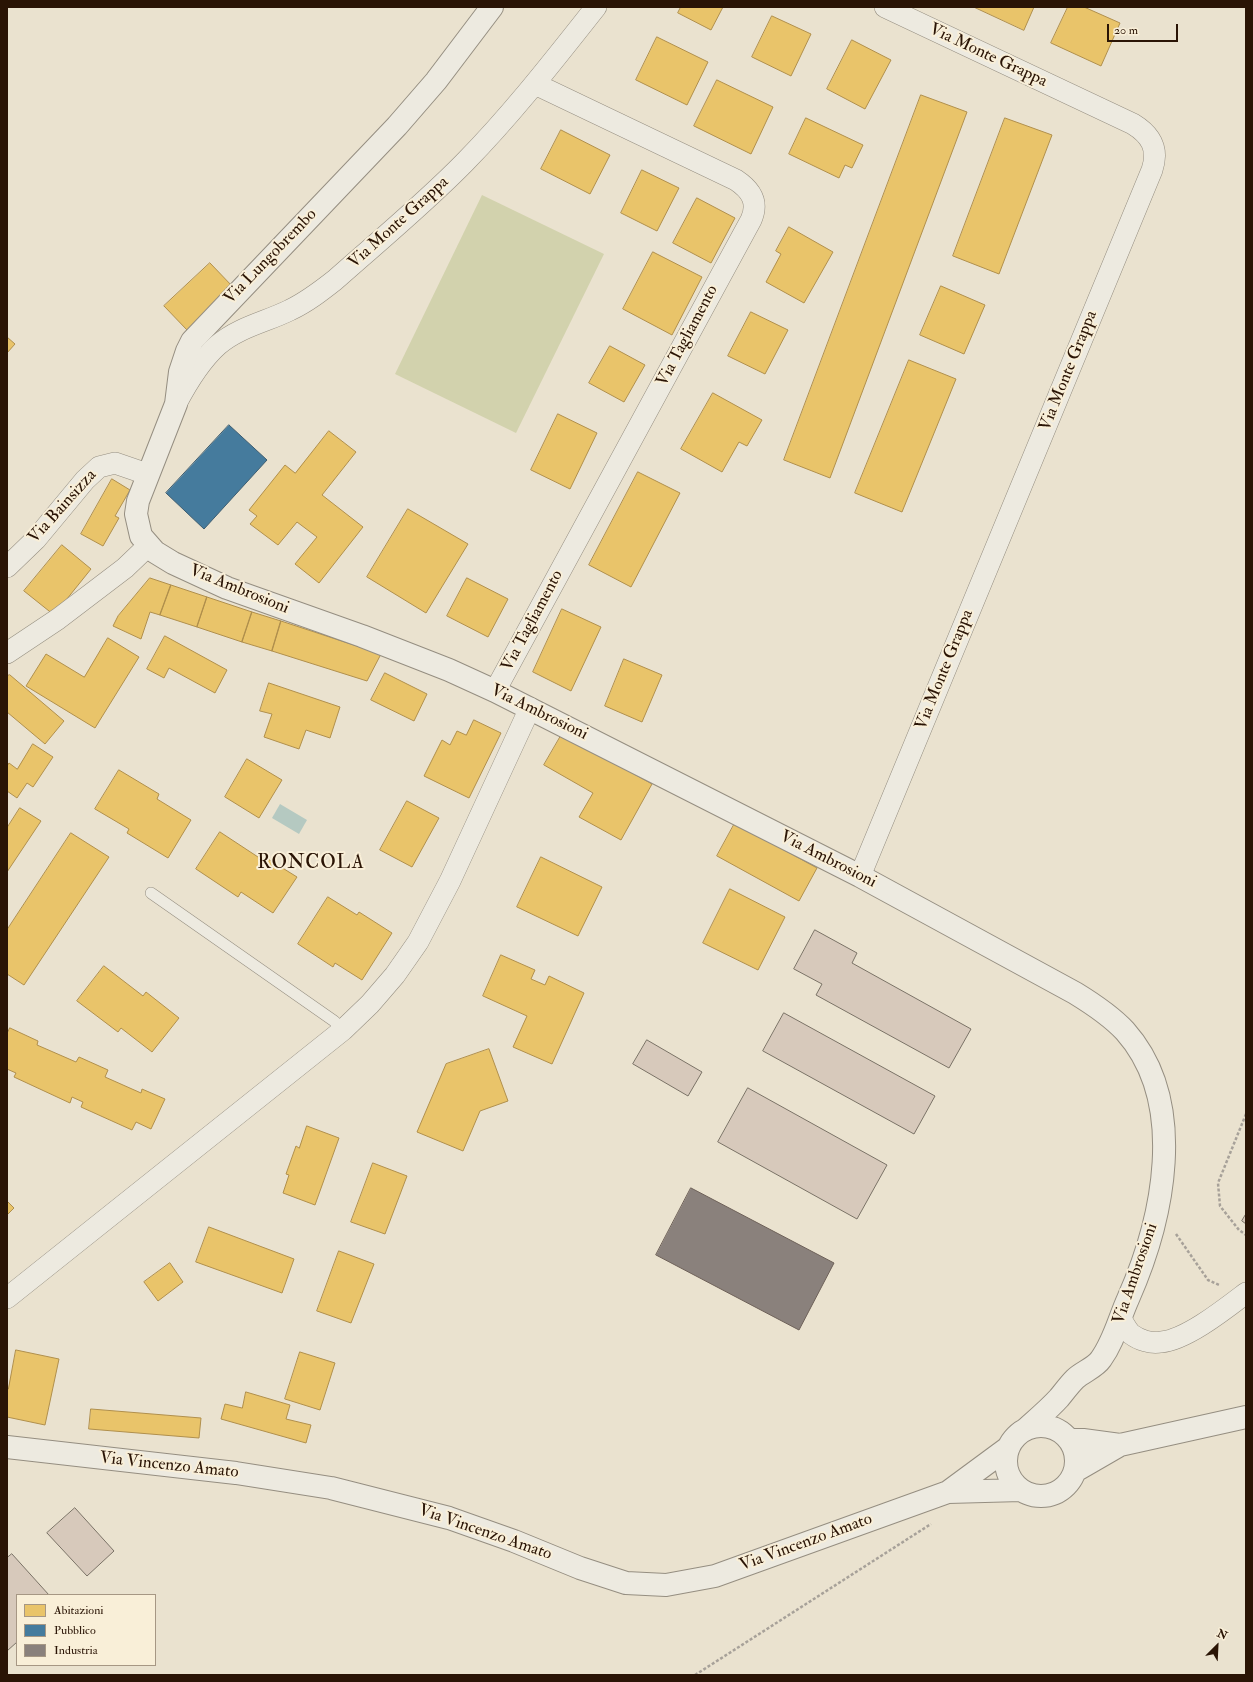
<!DOCTYPE html>
<html>
<head>
<meta charset="utf-8">
<style>
  body { margin:0 }
  #map { position:relative; width:1253px; height:1682px; overflow:hidden; background:#eae2cf; font-family:"IM FELL Double Pica",serif }
  canvas { display:block }
  .frame { position:absolute; inset:0; border:8px solid #2a1405; pointer-events:none }
  .legend { position:absolute; left:16px; top:1594px; width:140px; height:72px; box-sizing:border-box; background:#f9efd8; border:1px solid #a69784; margin:0; padding:5px 7px; list-style:none; font-size:12px; color:#2a1405 }
  .legend li { display:flex; align-items:center; gap:8px; height:20px }
  .legend b { width:20px; border:1px solid #a69784 }
  .north { position:absolute; left:1197px; top:1626px; width:40px; height:40px; -webkit-text-stroke:3px #f9efd8; paint-order:stroke; rotate:24deg; font-size:11px; font-weight:700; line-height:16px; text-align:center; color:#2a1405 }
  .north::after { content:''; display:block; margin:auto; width:14px; height:18px; background:#2a1405; clip-path:polygon(50% 0,100% 100%,50% 72%,0 100%) }
  .scale { position:absolute; left:1107px; top:24px; width:71px; height:18px; box-sizing:border-box; border:2px solid #2a1405; border-top:0; padding-left:5px; font-size:12px; line-height:14px; white-space:nowrap; color:#2a1405; -webkit-text-stroke:3px #f9efd8; paint-order:stroke }
</style>
</head>
<body>
<div id="map">
<canvas width="1253" height="1682"></canvas>
<div class="frame"></div>
<ul class="legend">
<li><b style="height:11px;background:#e9c46a"></b>Abitazioni</li>
<li><b style="height:11px;background:#457b9d"></b>Pubblico</li>
<li><b style="height:11px;background:#8a817c"></b>Industria</li>
</ul>
<div class="north">N</div>
<div class="scale">20 m</div>
</div>
<script>
const context = document.querySelector('canvas').getContext('2d');
context.lineJoin = 'round';
function fillPath(path, color) { context.fillStyle = color; context.fill(path, 'evenodd'); }
function strokePath(path, color, width, dash) { context.strokeStyle = color; context.lineWidth = width; context.lineCap = dash ? 'butt' : 'round'; context.setLineDash(dash || []); context.stroke(path); }
function drawText(font, color, halo, rows, align = 'center') {
  context.font = font + ' "IM FELL Double Pica",serif'; context.lineWidth = 4; context.setLineDash([]); context.textBaseline = 'middle'; context.strokeStyle = halo; context.fillStyle = color; for (const [text, x, y, turn = 0] of rows) {
    context.save(); context.translate(x, y); context.rotate((+turn || 0) * Math.PI / 180); context.textAlign = isNaN(turn) ? turn : align; if (halo) context.strokeText(text, 0, 0); context.fillText(text, 0, 0); context.restore();
  }
}
fillPath(new Path2D(`
  M482,195L604,254L516,433L395,374Z`), '#d2d2ad');
fillPath(new Path2D(`
  M280,804L307,820L299,834L272,818Z`), '#b5c9c1');
const homes = new Path2D(`
  M681,7H723L711,30L678,13Z
  M974,7H1034L1024,30Z
  M1068,7H1084L1120,23L1101,66L1051,43Z
  M772,16L811,34L791,76L752,57Z
  M657,37L708,62L687,105L636,80Z
  M852,40L891,60L865,109L827,89Z
  M717,80L773,107L751,154L694,126Z
  M921,95L967,112L830,478L784,460Z
  M806,118L863,145L852,168L845,165L839,178L789,154Z
  M1005,118L1052,135L999,274L953,256Z
  M561,130L610,155L590,194L541,169Z
  M642,170L679,188L657,231L621,213Z
  M697,198L735,218L711,263L673,243Z
  M789,227L833,252L804,303L766,282L781,254L776,251Z
  M653,252L702,277L672,335L623,309Z
  M210,263L233,287L187,330L164,306Z
  M941,286L985,305L964,354L920,335Z
  M751,312L788,330L765,374L728,356Z
  M7,337L15,344L7,353Z
  M610,346L645,365L624,402L589,383Z
  M909,360L956,379L902,512L855,493Z
  M713,393L762,420L747,446L739,442L722,472L681,449Z
  M558,414L597,433L570,489L531,470Z
  M329,431L356,452L322,495L363,527L319,583L295,564L317,537L297,522L278,545L250,524L257,516L249,510L285,465L295,473Z
  M638,472L680,493L631,587L589,565Z
  M112,479L130,490L115,516L119,518L103,546L81,534Z
  M408,509L468,544L426,613L367,577Z
  M62,545L91,569L54,615L24,591Z
  M150,578L171,585L160,615L150,612L141,639L113,626L118,616Z
  M467,578L508,599L488,637L447,616Z
  M171,585L207,597L197,627L160,615Z
  M207,597L252,612L242,642L197,627Z
  M562,609L601,627L571,691L533,672Z
  M252,612L281,621L272,651L242,642Z
  M281,621L381,654L367,681L272,651Z
  M165,636L227,670L215,693L169,668L164,678L147,669Z
  M108,638L139,657L95,728L26,686L46,654L84,677Z
  M624,659L662,675L642,722L605,706Z
  M385,673L427,694L414,721L371,700Z
  M10,675L64,721L45,744L7,712V676Z
  M269,683L340,707L330,738L306,730L299,749L264,737L272,714L260,711Z
  M474,720L501,733L469,798L424,776L442,740L450,745L457,731L466,735Z
  M562,734L652,784L621,840L579,817L593,793L544,765Z
  M33,744L53,757L33,787L27,783L17,798L7,791V766L9,763L17,769Z
  M247,759L282,780L259,818L225,797Z
  M119,770L159,794L157,799L191,820L168,858L127,833L129,829L95,809Z
  M407,801L439,818L412,867L380,850Z
  M20,808L41,821L7,872V828Z
  M735,823L817,868L799,901L717,856Z
  M220,832L258,857L260,854L297,877L273,913L241,892L238,897L196,869Z
  M71,833L109,857L24,985L7,974V930Z
  M541,857L602,887L578,936L517,907Z
  M730,889L785,917L758,970L703,943Z
  M328,897L357,915L359,912L392,933L362,980L335,963L333,967L298,944Z
  M501,955L535,970L531,979L545,985L549,976L584,993L552,1064L513,1047L527,1016L483,996Z
  M104,966L143,996L146,992L179,1018L152,1052L121,1028L118,1032L77,1001Z
  M10,1028L38,1041L37,1045L76,1062L79,1057L108,1070L105,1077L141,1093L142,1089L165,1099L151,1129L136,1122L132,1130L81,1107L83,1102L72,1097L70,1103L14,1077L16,1073L7,1069V1034Z
  M489,1049L508,1101L480,1111L463,1151L417,1132L446,1064Z
  M307,1126L339,1138L315,1205L283,1193L289,1175L286,1174L296,1146L299,1148Z
  M373,1163L407,1176L385,1234L351,1222Z
  M7,1201L14,1208L7,1215Z
  M209,1227L294,1259L282,1293L196,1262Z
  M339,1251L374,1264L351,1323L317,1311Z
  M170,1263L183,1282L158,1301L144,1282Z
  M16,1350L59,1359L45,1425L7,1417V1389H8Z
  M300,1352L335,1363L320,1410L285,1399Z
  M246,1392L290,1405L286,1419L311,1425L306,1443L221,1419L225,1404L242,1408Z
  M91,1409L201,1418L199,1438L89,1429Z`);
fillPath(homes, '#e9c46a');
strokePath(homes, '#b08f4c', 1);
const public = new Path2D(`
  M229,425L267,460L204,529L166,493Z`);
fillPath(public, '#457b9d');
strokePath(public, '#3d5c6f', 1);
const industry = new Path2D(`
  M691,1188L834,1263L799,1330L656,1255Z`);
fillPath(industry, '#8a817c');
strokePath(industry, '#6d6058', 1);
const building = new Path2D(`
  M815,930L857,953L852,963L971,1029L949,1068L816,995L822,984L794,969Z
  M784,1013L935,1096L914,1134L763,1051Z
  M647,1040L702,1072L688,1096L633,1064Z
  M748,1088L887,1165L857,1219L718,1142Z
  M1246,1214V1224L1242,1221Z
  M75,1508L114,1551L87,1576L47,1533Z
  M12,1554L49,1595H17V1642L7,1651V1558Z`);
fillPath(building, '#d7c9bb');
strokePath(building, '#7a7266', 1);
const service = new Path2D(`
  M151,893L334,1021L343,1030`);
const minor = new Path2D(`
  M176,404C187,383 200,361 218,345C239,327 266,322 290,310C307,302 321,291 335,280C379,241 425,203 465,162C513,113 554,60 596,7
  M7,567L36,539L85,480L99,467L115,463L147,474
  M7,653L58,619L125,568L148,546
  M495,691L751,220C759,202 751,190 736,180L535,84
  M860,876L1152,170C1159,149 1151,135 1133,124L885,7
  M7,1298L343,1030L370,1004L395,975L418,942L450,881L530,708
  M1121,1319C1124,1324 1127,1330 1131,1334C1139,1340 1151,1344 1161,1342C1186,1340 1225,1309 1246,1293`);
const tertiary = new Path2D(`
  M492,7L436,81L397,126L192,341L187,351L180,372L176,404L138,501L136,514L141,536L155,552L173,563L227,588L362,636L449,670L495,691L860,876L1075,993C1093,1004 1111,1016 1125,1031C1189,1103 1163,1220 1128,1299C1119,1319 1114,1341 1101,1359C1095,1368 1082,1372 1075,1379C1069,1385 1064,1392 1059,1398C1049,1409 1037,1419 1026,1429
  M1006 1461a35 35 0 1 1 70 0a35 35 0 1 1-70 0Z
  M1069,1440H1083L1120,1445
  M7,1447L236,1473L331,1488L449,1518L514,1541L580,1568L626,1583L666,1585L715,1576L948,1492L1009,1447
  M1075,1471L1120,1445L1246,1417
  M948,1492L1021,1490`);
strokePath(service, '#958e81', 12);
strokePath(minor, '#958e81', 22);
strokePath(tertiary, '#958e81', 24);
strokePath(new Path2D(`
  M1246,1114L1218,1183L1220,1206L1239,1230L1246,1235
  M1176,1234L1208,1280L1219,1285
  M695,1675L931,1524`), '#a7a199', 2.5, [3, 2]);
strokePath(service, '#edeae0', 11);
strokePath(minor, '#edeae0', 21);
strokePath(tertiary, '#edeae0', 22);
drawText('17px', '#2a1405', '#f9efd8', [
  ["Via Monte Grappa",988,56,25],
  ["Via Monte Grappa",399,223,-42],
  ["Via Lungobrembo",271,257,-46],
  ["Via Tagliamento",688,336,-62],
  ["Via Monte Grappa",1069,371,-68],
  ["Via Bainsizza",63,507,-48],
  ["Via Ambrosioni",239,590,22],
  ["Via Tagliamento",533,621,-62],
  ["Via Monte Grappa",945,670,-68],
  ["Via Ambrosioni",539,713,26],
  ["Via Ambrosioni",828,860,27],
  ["Via Ambrosioni",1136,1274,-71],
  ["Via Vincenzo Amato",169,1466,6],
  ["Via Vincenzo Amato",485,1533,19],
  ["Via Vincenzo Amato",806,1543,-20]
]);
context.letterSpacing = '1px';
drawText('19px', '#2a1405', '#f9efd8', [
  ["RONCOLA",311,864]
]);
context.letterSpacing = '0px';
</script>
</body>
</html>
